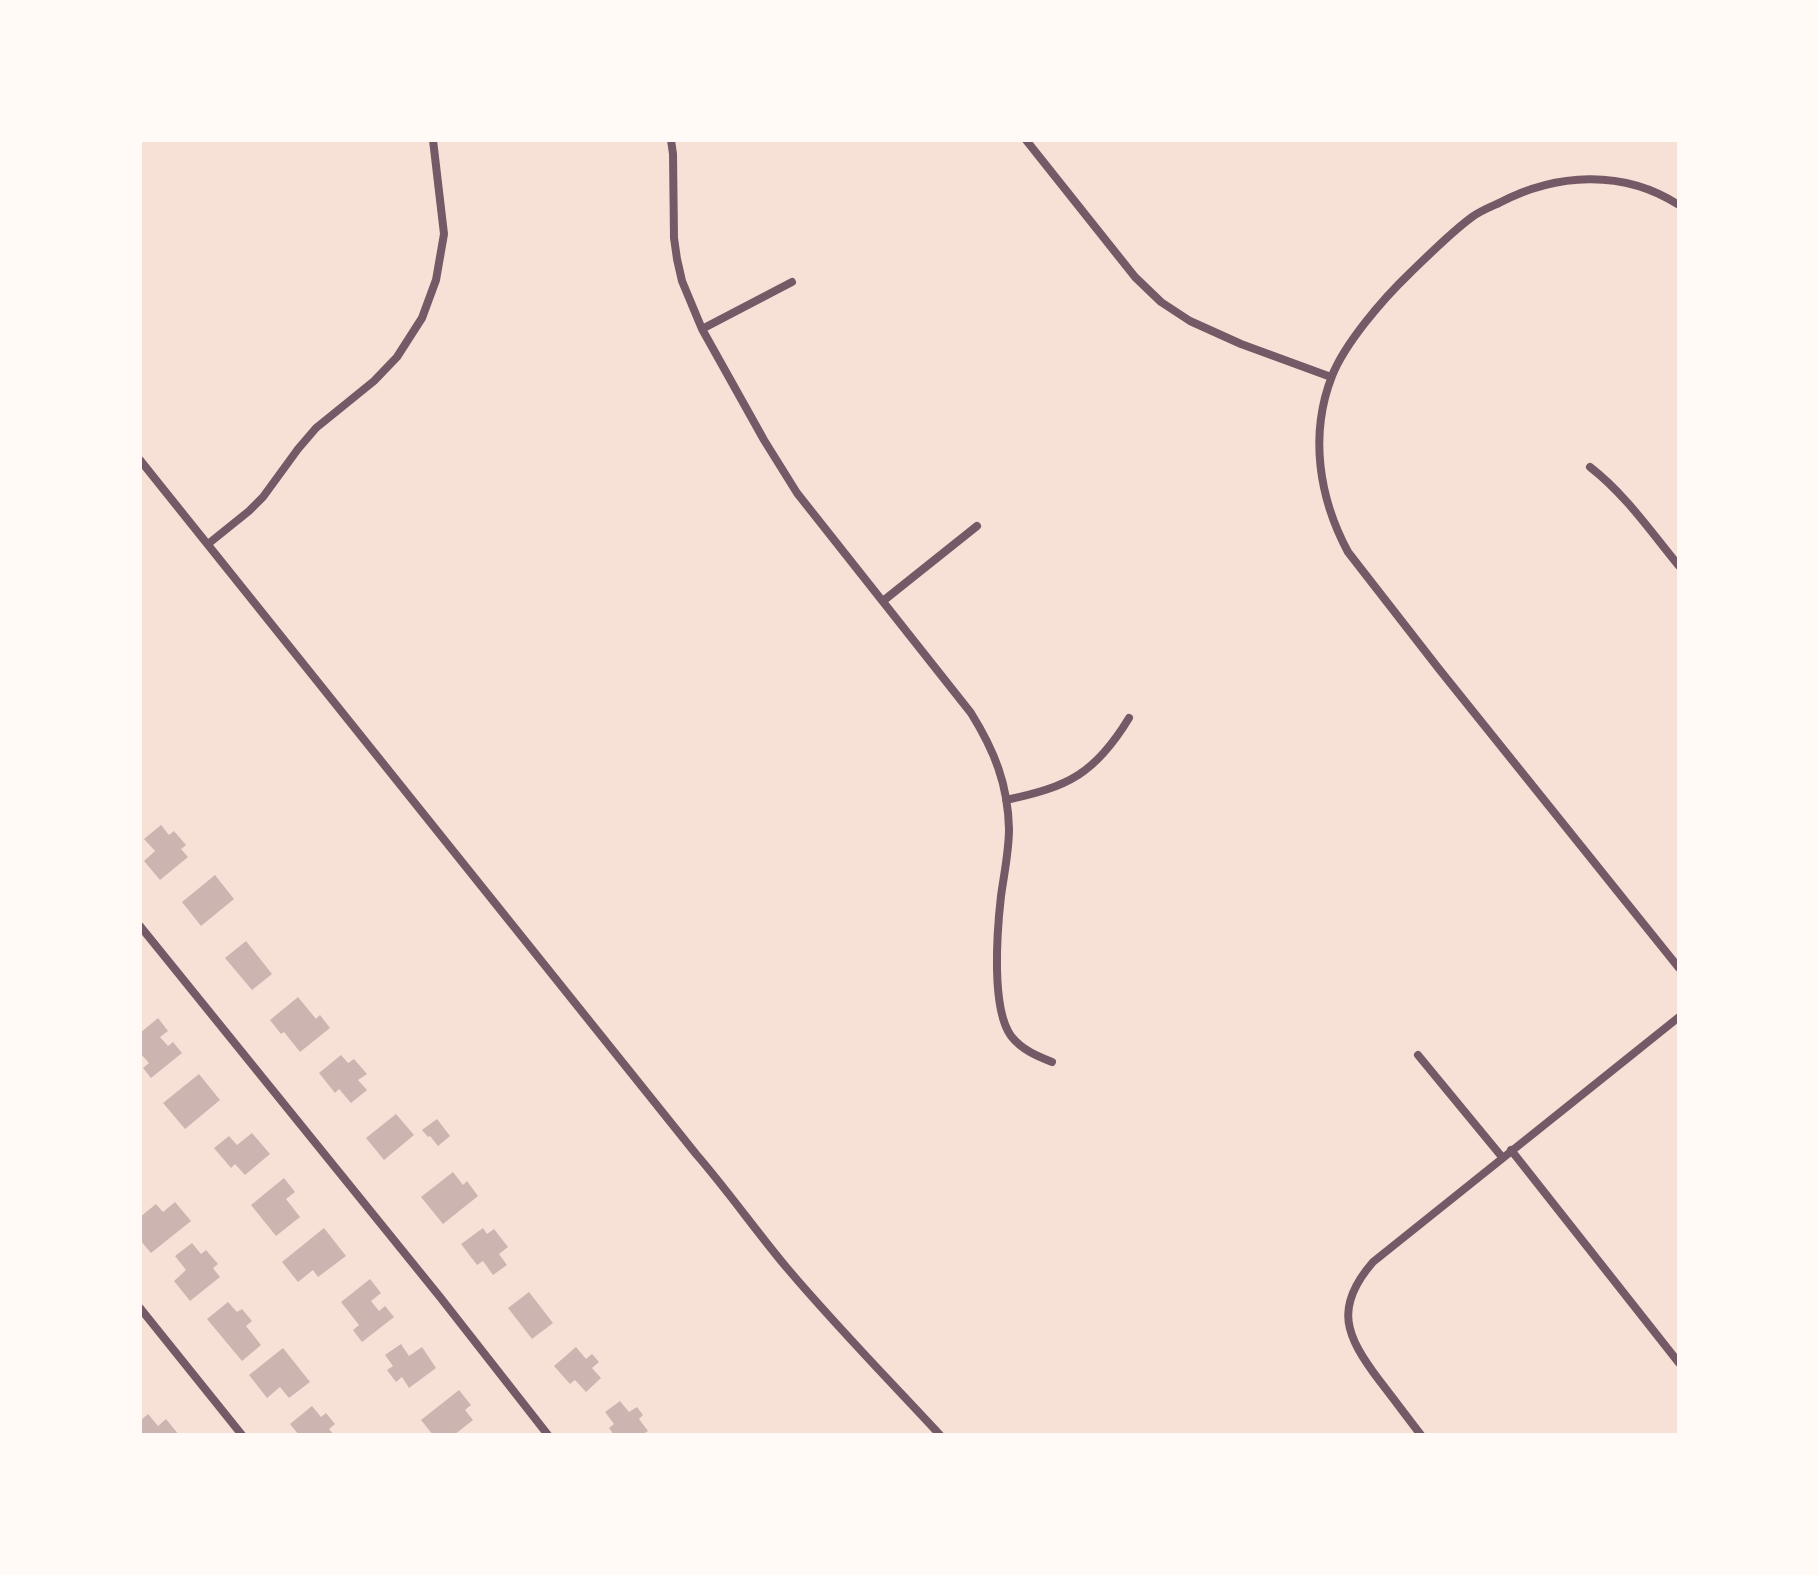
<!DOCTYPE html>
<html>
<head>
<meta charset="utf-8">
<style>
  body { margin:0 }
  #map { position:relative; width:1819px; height:1575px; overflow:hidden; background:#f7e1d7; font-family:"Fira Sans Condensed",sans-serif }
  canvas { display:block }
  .frame { position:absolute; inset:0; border:142px solid #fffaf5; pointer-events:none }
</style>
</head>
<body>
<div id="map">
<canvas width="1819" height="1575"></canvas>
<div class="frame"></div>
</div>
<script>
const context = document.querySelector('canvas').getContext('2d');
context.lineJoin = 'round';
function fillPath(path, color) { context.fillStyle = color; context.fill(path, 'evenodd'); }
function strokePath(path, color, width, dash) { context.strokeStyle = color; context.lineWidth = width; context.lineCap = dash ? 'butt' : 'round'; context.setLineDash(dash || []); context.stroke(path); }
fillPath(new Path2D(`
  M161,825L169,835L174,831L186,845L181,849L188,857L160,880L144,861L155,851L144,839Z
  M215,875L234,899L201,926L182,902Z
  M246,941L272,974L252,990L225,958Z
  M298,997L316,1019L320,1015L330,1028L300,1052L284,1032L281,1034L270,1020Z
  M158,1018L168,1031L160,1037L168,1046L173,1042L182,1053L151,1078L143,1068L149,1063L140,1053V1033Z
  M341,1055L348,1063L354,1059L367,1074L358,1080L367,1090L351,1103L339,1089L335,1093L319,1073Z
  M199,1074L220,1100L185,1129L163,1103Z
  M396,1114L414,1135L384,1160L366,1138Z
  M437,1119L450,1136L438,1146L430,1136L428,1137L422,1130Z
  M252,1133L270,1154L245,1175L235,1164L231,1168L214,1148L229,1136L237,1145Z
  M453,1172L463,1185L467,1181L478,1196L443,1224L421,1197Z
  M284,1178L295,1192L286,1199L300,1217L276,1236L251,1205Z
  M175,1202L191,1221L151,1253L140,1240V1217L156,1204L163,1212Z
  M324,1228L346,1256L318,1277L313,1270L298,1282L282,1262Z
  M483,1228L487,1234L494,1229L508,1247L499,1254L507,1265L493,1275L483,1261L477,1265L461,1244Z
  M192,1243L201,1254L206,1250L218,1264L213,1268L220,1277L190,1301L174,1281L186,1270L175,1256Z
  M370,1279L381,1293L371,1301L379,1311L385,1306L394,1317L362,1342L353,1330L359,1325L341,1302Z
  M529,1292L553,1323L532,1339L508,1308Z
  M228,1302L237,1312L242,1309L252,1321L246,1326L261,1345L242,1361L207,1319Z
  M401,1344L409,1356L422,1347L436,1368L409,1388L402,1377L396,1382L387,1370L393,1366L385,1355Z
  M576,1347L586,1359L592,1354L599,1362L592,1368L601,1378L586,1392L575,1380L570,1384L554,1366Z
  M283,1348L310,1382L289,1398L280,1387L267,1398L249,1375Z
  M459,1390L471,1405L465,1410L473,1420L454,1435H433L421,1420Z
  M620,1401L629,1412L637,1407L643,1415L639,1419L648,1431L642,1435H614L609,1428L614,1424L605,1412Z
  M312,1406L321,1417L326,1413L335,1424L329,1429L334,1435H299L290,1424Z
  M148,1414L158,1426L166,1419L179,1435H140V1421Z`), '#ccb4b1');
strokePath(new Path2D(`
  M671,140L673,154L674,238L677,259L682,281L702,329L764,440L797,493L971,713C994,750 1008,784 1009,829C1009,851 1004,874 1001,896C997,931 991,1008 1011,1036C1022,1050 1037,1056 1052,1062
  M1026,140L1135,277L1161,302L1190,321L1241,344L1331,377
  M1679,205C1623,169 1556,173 1499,203C1490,207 1480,211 1472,217C1449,234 1429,255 1409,274C1383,299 1345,343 1332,376C1309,435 1319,498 1348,552L1439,669L1679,968
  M702,329L792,282
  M140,460L696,1154C728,1191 756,1231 787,1268C836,1326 889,1380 940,1435
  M1590,467C1625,494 1651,532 1679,566
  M208,544L249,511L263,497L298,449L316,428L374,381L397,357L422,318L436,280L444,234L433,140
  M883,601L977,526
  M1006,800C1068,787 1095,774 1129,718
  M140,926L440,1297L548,1435
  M1418,1055L1502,1157
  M1511,1150L1679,1363
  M140,1308L242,1435
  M1421,1435C1407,1417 1393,1398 1379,1380C1346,1336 1333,1308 1373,1262C1474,1180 1577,1099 1679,1017`), '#755966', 8);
</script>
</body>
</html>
